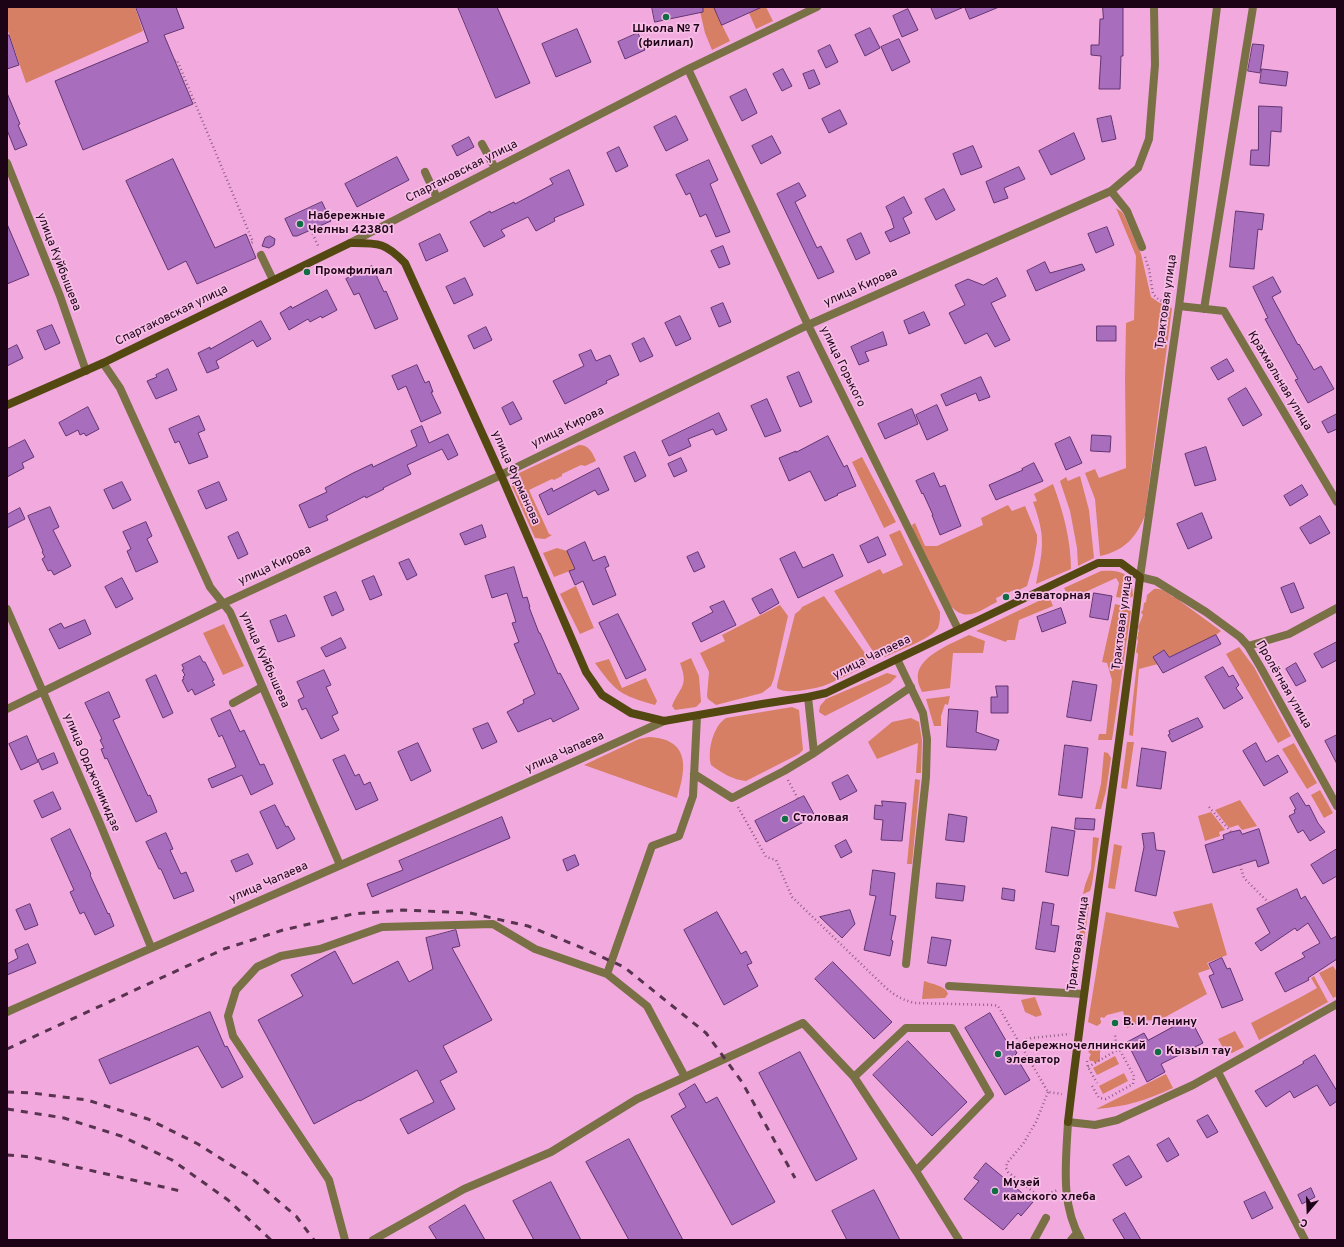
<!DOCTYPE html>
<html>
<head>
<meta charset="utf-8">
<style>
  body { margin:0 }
  #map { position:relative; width:1344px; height:1247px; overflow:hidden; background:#f2aade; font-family:Overpass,sans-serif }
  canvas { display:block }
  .frame { position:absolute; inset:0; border:8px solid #1c0416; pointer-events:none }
  .north { position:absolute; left:1288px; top:1191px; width:40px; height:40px; -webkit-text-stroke:3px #f7bde6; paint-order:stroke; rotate:199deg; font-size:11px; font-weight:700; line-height:16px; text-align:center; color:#1c0416 }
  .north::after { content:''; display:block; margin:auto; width:14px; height:18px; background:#1c0416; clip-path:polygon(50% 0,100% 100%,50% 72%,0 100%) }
</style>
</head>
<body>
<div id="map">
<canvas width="1344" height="1247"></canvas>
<div class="frame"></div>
<div class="north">С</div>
</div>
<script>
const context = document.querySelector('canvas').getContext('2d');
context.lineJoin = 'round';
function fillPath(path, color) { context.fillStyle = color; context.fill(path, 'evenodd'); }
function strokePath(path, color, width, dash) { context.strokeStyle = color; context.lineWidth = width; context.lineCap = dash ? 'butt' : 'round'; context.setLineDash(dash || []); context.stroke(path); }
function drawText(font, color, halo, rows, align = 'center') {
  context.font = font + ' Overpass,sans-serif'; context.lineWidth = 3.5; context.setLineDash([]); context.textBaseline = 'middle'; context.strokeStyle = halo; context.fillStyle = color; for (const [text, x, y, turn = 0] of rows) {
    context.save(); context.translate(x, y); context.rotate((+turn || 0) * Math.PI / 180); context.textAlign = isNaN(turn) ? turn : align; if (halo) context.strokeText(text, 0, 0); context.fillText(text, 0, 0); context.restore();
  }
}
fillPath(new Path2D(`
  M7,7H135L143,31L26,83L7,28Z
  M699,7H715L718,13L717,15L730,41L712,50L705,33Z
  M760,7H766L773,21L756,29L749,13Z
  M1116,208L1123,213L1141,254L1151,297L1158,302L1172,308L1145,515C1137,537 1124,551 1100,556L1095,499L1085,473L1095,469L1099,478L1126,468L1125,377L1126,323L1134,320L1136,256Z
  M579,445C589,445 592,452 596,461L585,466L581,465L562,474V476L554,480L552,479L529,490L549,534L552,535L545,539L535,538L511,484L514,476L517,474Z
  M862,457L896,522L884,528L852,462Z
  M1080,476L1089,510L1094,558L1078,566L1077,548L1070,511L1060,481L1066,477L1068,481Z
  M1053,484C1063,511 1071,540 1071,569L1036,584C1043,549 1046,537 1033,502L1037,501L1034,494Z
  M1008,505L1012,511L1025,506L1037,535V542L1033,565L1027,586L1015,592L1014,590L996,598L997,602C980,610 966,624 950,605L914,535L912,525L915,523L925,546H937L983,525L981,518Z
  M900,530L940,612C940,617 940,623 938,628C931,639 897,651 885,657L874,653L834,591L880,569L883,574L903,565L889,535Z
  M557,548L567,551L575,569L554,577L543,553Z
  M1101,571C1122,570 1132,573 1133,596L1128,599L1116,597L1119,583L1116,578L1070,599L1064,588Z
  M576,586L594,628L580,634L560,594Z
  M1154,589C1162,588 1167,593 1173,597L1176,596L1179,599L1180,601L1221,631L1216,635L1169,657L1164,650L1153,657L1158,664L1139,669L1133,736L1129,735L1138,654L1136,652L1138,641L1137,638L1138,636V633L1139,631L1138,627L1143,615L1141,612L1143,610L1144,603L1146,602L1147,595Z
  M824,596L867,656L866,666C852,672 837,681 823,686C813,689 785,695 777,688V685L795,614L800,610L802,607Z
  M1049,596L1053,606L1019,620L1015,640H1007L1006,642L976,631Z
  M1115,604L1128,607L1131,611L1112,740H1098L1099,734H1106L1112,680L1107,663L1102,662Z
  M780,605L788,616L774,678L771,686L762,693L716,705L708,699L707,696L709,672L700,653L725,641L722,635Z
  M224,624L244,666L223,675L203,633Z
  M969,635L985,641L983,653H953L950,688L922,692C921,689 918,684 918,680C914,657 953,643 969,635Z
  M1239,647L1254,667L1291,736L1278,743L1226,654Z
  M691,658L699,676L701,702L696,707L675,710L672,706C680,686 689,687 680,663Z
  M609,659L622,688L646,678L657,701L655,705C620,695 616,692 595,663Z
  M887,673L897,676L890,683L829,714L825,716L819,712L820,706L826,699Z
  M950,696L948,705L945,704L941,716V726H934L926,699Z
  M792,707L799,710L803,750L799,754L746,781C733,780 722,773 711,765C707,751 713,726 726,718Z
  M911,718L919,722L922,740L921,773H916L918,743L877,759L868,742L892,722Z
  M649,737C690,739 687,768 677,798L584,765L639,739Z
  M1127,742H1134L1127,789L1121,788Z
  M1294,743L1317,783L1307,789L1282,749Z
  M1104,752L1108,753L1111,758L1106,791L1101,809H1095L1101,784Z
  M915,779L920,780L912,864H907Z
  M1320,790L1333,813L1324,818L1311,795Z
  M1240,800L1257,826L1242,830L1238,825L1229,828L1215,810Z
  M1211,812L1225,830L1219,832L1220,836L1205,841L1198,816Z
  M1093,837L1099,838L1092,884L1090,891L1083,894L1085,885L1091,869Z
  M1114,844L1122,846L1115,889L1108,888Z
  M1212,903L1227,955L1207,963L1210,969L1198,973L1207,994L1158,1021L1145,1020L1127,1028L1123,1011L1107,1015L1104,1018L1101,1017L1100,1019L1101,1021V1023L1097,1026L1088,1022L1106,912L1179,928L1173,912Z
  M1083,905L1089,906L1083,947H1078Z
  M1333,966L1337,972V996L1333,998L1319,973Z
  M1314,976L1328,1002L1259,1040L1251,1023L1301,997L1317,988L1311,978Z
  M924,981C932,984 946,986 948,994L945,998L922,999Z
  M1035,997L1042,1015L1036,1017L1025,1012L1021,1000Z
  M1235,1031L1244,1047L1232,1053L1225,1051L1218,1039Z
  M1095,1042L1103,1044L1104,1047L1100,1052V1061L1095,1063L1093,1061H1090L1089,1058L1091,1054L1089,1053L1088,1050L1092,1048Z
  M1115,1056L1119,1064L1097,1075L1093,1068Z
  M1124,1073L1128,1081L1103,1094L1099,1086Z
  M1166,1074L1173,1088C1147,1100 1125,1107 1096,1109Z`), '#d67f65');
const building = new Path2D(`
  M136,7H176L184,28L164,35L193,104L83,150L55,81L148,42Z
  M458,7H497L530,83L496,98Z
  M652,7H703V12L655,22Z
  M714,7H762L722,25Z
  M931,7H964L936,19Z
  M965,7H999L970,19Z
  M1103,7H1123V56H1121L1120,89H1099L1101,56L1091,55V45H1099L1100,19H1103Z
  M908,9L918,30L902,37L893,16Z
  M870,28L880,48L865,56L855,35Z
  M577,29L591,62L556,77L542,44Z
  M638,33L645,50L625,59L618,42Z
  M7,35H9L19,65L7,69Z
  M899,39L910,62L892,71L881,47Z
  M1253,44L1264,45L1260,73L1248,71Z
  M830,45L838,62L826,68L818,51Z
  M783,69L792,86L782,91L773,74Z
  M1262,69L1288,72L1286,86L1260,83Z
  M814,70L820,84L809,89L803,74Z
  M746,89L757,113L742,121L730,97Z
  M7,93L20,124L18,125L27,145L15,150L7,130Z
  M1259,106L1282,107L1281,132L1271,131L1269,166L1250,165L1251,150H1258Z
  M840,110L847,124L829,133L822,119Z
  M676,116L688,140L666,151L654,127Z
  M1111,116L1116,139L1102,142L1097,119Z
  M1074,133L1085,159L1051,175L1039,151Z
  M772,136L781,153L761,164L752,146Z
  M469,137L474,147L457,156L452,146Z
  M973,146L982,167L961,175L953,154Z
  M619,147L628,166L616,172L607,153Z
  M397,157L409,180L357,207L345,184Z
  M173,159L215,248L246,234L256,258L197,284L186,261L168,270L126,181Z
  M709,160L718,180L710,184L730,232L716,237L706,214L700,217L690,193L686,195L676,175Z
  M1019,167L1025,179L1004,188L1008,198L994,203L986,182Z
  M569,170L584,205L554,218L555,221L536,231L528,217L501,230L505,236L484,247L470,222L490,211L491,213L514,202L515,204L553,184L550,179Z
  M799,183L806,196L795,202L817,248L821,246L834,272L818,279L777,194Z
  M944,189L955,210L936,220L925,199Z
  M904,197L912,213L903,218L910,233L890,242L885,232L894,228L891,218L886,207Z
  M322,202L331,221L297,236H293L285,219Z
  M1236,211L1264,214L1262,230L1258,229L1254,269L1230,267Z
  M7,224L29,275L7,284Z
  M1107,227L1114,245L1096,253L1088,234Z
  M861,233L870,253L856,260L847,240Z
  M440,234L448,251L426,261L419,244Z
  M270,236L275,239L274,245L269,248L262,246L265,238Z
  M723,246L730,264L719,268L711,251Z
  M1045,262L1050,273L1082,264L1085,270L1036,291L1027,271Z
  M372,266L384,292L386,291L398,319L375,329L359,293L354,295L346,279Z
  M1273,277L1281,292L1272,297L1298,345L1299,344L1314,370L1321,366L1334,389L1308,403L1295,380L1298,379L1265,319L1268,318L1253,287Z
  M465,278L473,295L454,304L446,287Z
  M997,278L1006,296L991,303L1010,340L995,347L987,333L965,344L949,313L965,305L955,285L968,279L983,285Z
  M327,290L337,310L322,318L321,316L310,322L308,319L289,330L280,313L291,306L292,308Z
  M723,303L731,322L719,327L711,308Z
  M924,312L930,325L909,334L904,321Z
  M680,316L691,339L676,346L665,323Z
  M261,321L271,339L257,347L253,340L216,361L219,368L207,373L198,353L210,347V349Z
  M52,325L60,343L45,350L37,331Z
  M1097,326H1116V341H1097Z
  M486,327L492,340L474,349L468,336Z
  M883,332L887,345L865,352L869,361L859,365L851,347Z
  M644,338L653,356L640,362L632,344Z
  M17,345L23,358L7,366V350Z
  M591,350L596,361L610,355L619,375L606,381L607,383L565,404L553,381L584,366L579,355Z
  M1227,359L1234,371L1218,380L1211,368Z
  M417,365L425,383L429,381L433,392H431L441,413L421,422L406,386L398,390L392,376Z
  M168,369L177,390L156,399L147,381L157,377L156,375Z
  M799,372L812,402L800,407L787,377Z
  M981,377L990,397L979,401L976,393L946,406L941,395Z
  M1246,388L1262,415L1243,426L1228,399Z
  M767,399L781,431L765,437L751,406Z
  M513,402L522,419L510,425L502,408Z
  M937,405L948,430L927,440L916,415Z
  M88,407L99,429L86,436L84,433L80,435L78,430L66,436L59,423Z
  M912,409L918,424L885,439L878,424Z
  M719,413L727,430L716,435L713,429L688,439L691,446L669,456L662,441Z
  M1337,414V429L1328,433L1322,422Z
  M199,416L205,430L198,433L208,457L189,464L179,441L175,443L169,429Z
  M422,426L429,443L448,434L458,455L448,460L442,449L407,465L411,474L383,488L384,489L366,498L365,496L326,516L328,520L309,528L299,505L327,492L325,488L353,473L372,464L373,467L417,446L411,431Z
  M1092,435L1111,436L1110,452L1091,451Z
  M828,436L844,467L847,465L856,486L837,494L838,495L825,501L810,471L789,481L779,458L796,451V452Z
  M1070,437L1082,463L1066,470L1055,444Z
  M25,440L34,457L22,463L24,468L7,477V449Z
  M1206,447L1216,480L1195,486L1185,454Z
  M635,452L646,476L635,482L624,457Z
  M681,458L687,471L674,477L668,464Z
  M1034,463L1043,481L996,500L989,485L1023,470L1022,469Z
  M599,468L609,490L598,495L595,490L548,515L539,495L552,488L553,491Z
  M934,473L940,487L945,485L961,526L940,535L932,515H933L923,493L922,494L916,481Z
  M122,482L131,500L113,509L104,490Z
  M219,482L227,500L206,509L198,491Z
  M1302,485L1308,495L1290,506L1284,496Z
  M50,507L59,527L53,530L71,566L54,575L51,570L48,571L42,559L45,557L42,552L43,551L28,516Z
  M20,508L25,519L7,528V515Z
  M1202,513L1212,538L1188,549L1177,524Z
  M1320,516L1330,533L1310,544L1300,528Z
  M146,522L152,536L147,539L158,562L136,572L127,551L131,549L123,532Z
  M482,525L486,537L465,545L460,534Z
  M238,532L248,554L238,559L228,537Z
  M878,537L886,555L868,563L860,546Z
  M585,542L593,561L605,556L609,566L605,568L616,595L593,605L583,581L575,585L569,571L575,569L567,551Z
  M698,552L705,567L694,572L687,557Z
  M795,552L803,568L833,554L843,576L798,598L780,559Z
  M409,559L417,575L407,580L399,563Z
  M514,567L523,598L527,597L530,607H529L539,633H540L558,674L560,673L579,709L553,722L551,718L518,732L507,712L524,703L523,700L535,694L514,644L519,642L512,623L516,622L507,593L492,598L485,576Z
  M374,576L382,595L370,600L362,581Z
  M122,578L133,599L116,608L105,587Z
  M1294,583L1304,608L1291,613L1281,588Z
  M772,589L779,603L760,614L752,599Z
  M336,592L344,610L332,616L324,597Z
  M1094,593L1112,596L1108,620L1090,617Z
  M724,601L736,625L701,642L692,623L713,612L710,607Z
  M1061,608L1066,623L1042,632L1037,617Z
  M618,614L646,670L626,679L599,623Z
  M286,615L295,636L278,642L270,621Z
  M85,620L91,634L59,649L49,629L61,623L64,628Z
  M1216,635L1221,644L1163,673L1153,657L1164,650L1169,657Z
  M341,638L346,648L326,657L321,648Z
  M1337,642V660L1322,668L1314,654Z
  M200,656L203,662H205L214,680L212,681L215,685L195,695L192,689L188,692L182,680L184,679L183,677L185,675L182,670L184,669L182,665Z
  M1296,663L1306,681L1296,686L1286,669Z
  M1223,667L1229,677L1233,675L1239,685L1236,688L1243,698L1224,709L1205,677Z
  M324,670L331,685L326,687L338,713L332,716L339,730L321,739L306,708L302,710L298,700L304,697L297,682Z
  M156,675L173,713L163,718L146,680Z
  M1073,681L1097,685L1091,721L1067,717Z
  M996,686H1008V713H991V697H997Z
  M109,692L120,717L113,720L148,796L150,795L157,812L136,822L107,758L105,759L101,749L104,748L100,740L102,739L85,703Z
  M949,709L978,711L976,732L999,740L996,750L947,747Z
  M230,710L240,732L244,730L260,765L264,764L273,784L251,795L242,775L212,788L208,779L236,767L222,735L219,737L211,719Z
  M1198,718L1203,727L1172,742L1168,735L1170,734L1169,731Z
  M488,723L497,742L482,749L473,729Z
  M1337,735V764L1325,741Z
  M27,736L38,762L21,770L9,744Z
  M418,743L431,771L411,781L398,752Z
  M1256,743L1266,762L1278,755L1288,772L1264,786L1243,751Z
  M1065,745L1088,748L1082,798L1059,795Z
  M1142,748L1166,752L1161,789L1137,786Z
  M54,753L58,763L42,770L38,760Z
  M345,755L355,776L359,774L364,785L370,782L378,800L356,810L333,760Z
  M848,775L857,791L840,800L832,783Z
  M53,792L61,809L42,818L34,801Z
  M1298,793L1306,806L1309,805L1318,823L1325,832L1310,841L1303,830L1298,833L1289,816L1295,813L1294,810L1296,809L1290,798Z
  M804,796L815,816L766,842L755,821Z
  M882,801L906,803L902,841L881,840L883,820L874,819L875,805L882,806Z
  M275,805L286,827L288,826L295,839L277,849L260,812Z
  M949,814L967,817L964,842L946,840Z
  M502,817L510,838L372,897L367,884L403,870L399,861Z
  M1076,818L1095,819L1094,830L1075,829Z
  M1052,827L1075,831L1068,876L1046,872Z
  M70,829L91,874L90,875L108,914L109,913L114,926L95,935L84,912L80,914L70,892L74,890L51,839Z
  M1259,829L1269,863L1258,867L1256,860L1213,873L1205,845L1224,839L1223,835L1231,832L1240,830L1242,834Z
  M166,833L173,849L170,850L181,874L186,872L194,891L174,899L161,869H159L146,842Z
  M1154,833L1156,850L1165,851L1156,896L1135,891L1144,847L1142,834Z
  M846,840L852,852L841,858L835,846Z
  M1337,849V876L1323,884L1311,865Z
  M248,854L253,864L236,872L231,861Z
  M575,855L579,865L567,871L563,860Z
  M873,870L895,873L890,915L896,916L891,940L893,941L890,956L864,950L876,896L870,895Z
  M937,883L965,886L963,901L936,898Z
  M1003,888L1015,890L1014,901L1002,899Z
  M1297,889L1301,899L1305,896L1331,939L1337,936V959L1308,978L1309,980L1285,992L1275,973L1305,957L1302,953L1320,943L1308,923L1297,931L1295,928L1261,951L1255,943L1270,933L1257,909Z
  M1043,902L1054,904L1051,925L1059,926L1055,952L1036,949Z
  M30,904L38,925L25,930L16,910Z
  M850,910L855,924L842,938L820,917Z
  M717,912L741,954L746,951L752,963L747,965L758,986L724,1005L684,930Z
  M456,930L460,946L452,948L492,1020L443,1046L457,1072L440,1081L455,1109L408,1134L400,1119L434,1102L417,1070L360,1101L359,1100L314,1124L258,1020L303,996L291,975L335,951L353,984L398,961L409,982L433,969L426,938Z
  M932,937L951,940L946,966L928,963Z
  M28,944L36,963L7,975V964L18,958L15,950Z
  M1222,958L1227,969L1230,968L1243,1000L1222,1008L1209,976L1214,974L1209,964Z
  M833,962L892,1022L874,1039L815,979Z
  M210,1012L225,1047L227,1046L243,1077L222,1088L198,1046L110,1084L99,1060Z
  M990,1013L1008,1044L1011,1043L1017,1053L1015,1055L1030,1080L1005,1095L965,1028Z
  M1190,1018L1203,1043L1161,1064L1165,1072L1147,1082L1127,1042L1144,1033L1148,1040Z
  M908,1041L967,1102L932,1136L873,1075Z
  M800,1052L857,1159L816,1181L759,1073Z
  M1315,1055L1337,1091V1101L1330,1106L1317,1085L1294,1098L1290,1091L1266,1107L1255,1091L1304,1063L1303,1062Z
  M695,1084L706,1103L717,1097L775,1202L732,1225L671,1116L686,1107L679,1094Z
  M1208,1115L1218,1132L1207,1138L1197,1121Z
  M1169,1138L1179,1155L1167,1162L1157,1145Z
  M629,1139L683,1240H629L586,1162Z
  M1129,1156L1142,1177L1126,1186L1113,1165Z
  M986,1163L1033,1202L1021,1216L1018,1213L1003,1230L964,1199L979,1181L974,1178Z
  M551,1182L581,1240H534L513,1201Z
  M1311,1188L1315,1197L1302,1204L1298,1195Z
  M874,1190L900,1240H847L832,1211Z
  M1265,1192L1273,1208L1252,1219L1244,1202Z
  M465,1205L485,1240H437L429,1227Z
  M1125,1213L1141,1240H1125L1113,1220Z`);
fillPath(building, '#a96dbe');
strokePath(building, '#613570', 1);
strokePath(new Path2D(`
  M175,61L177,60L253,242L251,243
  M311,230L319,248
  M1145,257L1149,269L1153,294L1159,300L1169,303
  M788,780L798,799
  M738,807L766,857L776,860L792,897L885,987C895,996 903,1000 915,1003L994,1005L998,1006L1048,1092L1062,1094
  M1209,807L1231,832
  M1240,865L1244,878L1269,903
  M1019,1043L1031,1038L1070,1034
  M1087,1061L1088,1067L1097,1083
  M1088,1067L1119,1049
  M1092,1086L1099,1098L1106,1099L1133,1084L1134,1076L1116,1043L1115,1034
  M1048,1092L1036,1122L1023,1144L1007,1163L1006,1168L1008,1172L1036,1194L1044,1195L1058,1190`), '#936085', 2.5, [1, 3]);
strokePath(new Path2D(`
  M482,144L495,168
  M425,172L437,198
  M261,255L273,280
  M233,703L262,687
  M814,753L911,687
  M694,774L732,798L784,771L814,753L808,697
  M949,986L1083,994
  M685,1077L647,1006L607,974L652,846L679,836L693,796L697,716
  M916,1171L959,1240
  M345,1240L329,1180L233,1036L228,1016L236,990L257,967L281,956L320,949L382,927L493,924L535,949L607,974
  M373,1240L464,1189L551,1152L637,1099L803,1023L854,1077L916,1171L990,1095L952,1028H906L854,1077
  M1034,1240L1046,1218
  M1071,1240L1077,1233`), '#797046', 8);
strokePath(new Path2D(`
  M1217,7L1179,306L1140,577L1156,581L1206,612L1240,637L1248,646L1261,668L1337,806
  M688,69L808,325L958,629
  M7,163L60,296L86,371
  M1111,191L1127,211L1142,247
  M350,243L688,69L817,7
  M1179,306L1224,311L1337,502
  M1204,309L1253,7
  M103,363L120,388L210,587L230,612L340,865
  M7,609L99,821L151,947
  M1248,646L1289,634L1337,608
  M897,659L923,713L927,739L926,777L906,964
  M7,709L222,604L501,475L808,325L1111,191L1138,168L1149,139L1155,65L1154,7
  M7,1012C226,914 446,821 664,721
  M1218,1072L1305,1240
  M1081,1240C1060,1204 1066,1162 1068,1122L1095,1125L1117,1120L1193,1085L1337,1004`), '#797046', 8);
strokePath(new Path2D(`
  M7,405L103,363L350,243C378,243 385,242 405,263L501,475L586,672L602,695L631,713L664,721L762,704L808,697L826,693L1098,563H1121L1140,577C1119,759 1089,940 1068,1122`), '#534811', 8);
strokePath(new Path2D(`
  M7,1049L224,949L283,930L353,914L403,910L470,913L528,926L580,947L624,967L706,1033L742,1082L795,1178
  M7,1092L32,1093L87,1100L148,1119L198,1144L250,1177L296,1216L314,1240
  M7,1109L64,1118L121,1136L172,1160L228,1200L271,1240
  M7,1155L32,1157L185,1192`), '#58334f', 3, [7, 7]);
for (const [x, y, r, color] of [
  [666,17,4,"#0f6e43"],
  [300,224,4,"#0f6e43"],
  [307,272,4,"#0f6e43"],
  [1006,597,4,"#0f6e43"],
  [785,819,4,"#0f6e43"],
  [1115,1023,4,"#0f6e43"],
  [1158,1052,4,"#0f6e43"],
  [998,1054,4,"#0f6e43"],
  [995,1191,4,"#0f6e43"]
]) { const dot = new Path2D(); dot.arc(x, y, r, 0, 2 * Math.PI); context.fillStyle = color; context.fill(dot); strokePath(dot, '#f7bde6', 1.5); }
drawText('bold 12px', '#1c0416', '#f7bde6', [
  ["Школа № 7",666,30,"center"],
  ["(филиал)",666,44,"center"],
  ["Набережные",308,217],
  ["Челны 423801",308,231],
  ["Промфилиал",315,272],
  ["Элеваторная",1014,597],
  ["Столовая",793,819],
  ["В. И. Ленину",1123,1023],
  ["Набережночелнинский",1006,1047],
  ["элеватор",1006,1061],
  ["Кызыл тау",1166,1052],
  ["Музей",1003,1184],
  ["камского хлеба",1003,1198]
], 'left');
drawText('12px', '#1c0416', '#f7bde6', [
  ["Спартаковская улица",462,172,-27],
  ["улица Куйбышева",58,262,69],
  ["улица Кирова",861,288,-24],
  ["Трактовая улица",1167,302,-82],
  ["Спартаковская улица",172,316,-26],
  ["улица Горького",842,367,64],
  ["Крахмальная улица",1279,381,59],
  ["улица Кирова",568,428,-26],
  ["улица Фурманова",515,478,66],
  ["улица Кирова",275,566,-25],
  ["Трактовая улица",1123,623,-83],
  ["улица Чапаева",872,658,-26],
  ["улица Куйбышева",264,660,66],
  ["Пролётная улица",1283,685,60],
  ["улица Чапаева",565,753,-24],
  ["улица Орджоникидзе",91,773,67],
  ["улица Чапаева",269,883,-24],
  ["Трактовая улица",1079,944,-82]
]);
</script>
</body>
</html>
